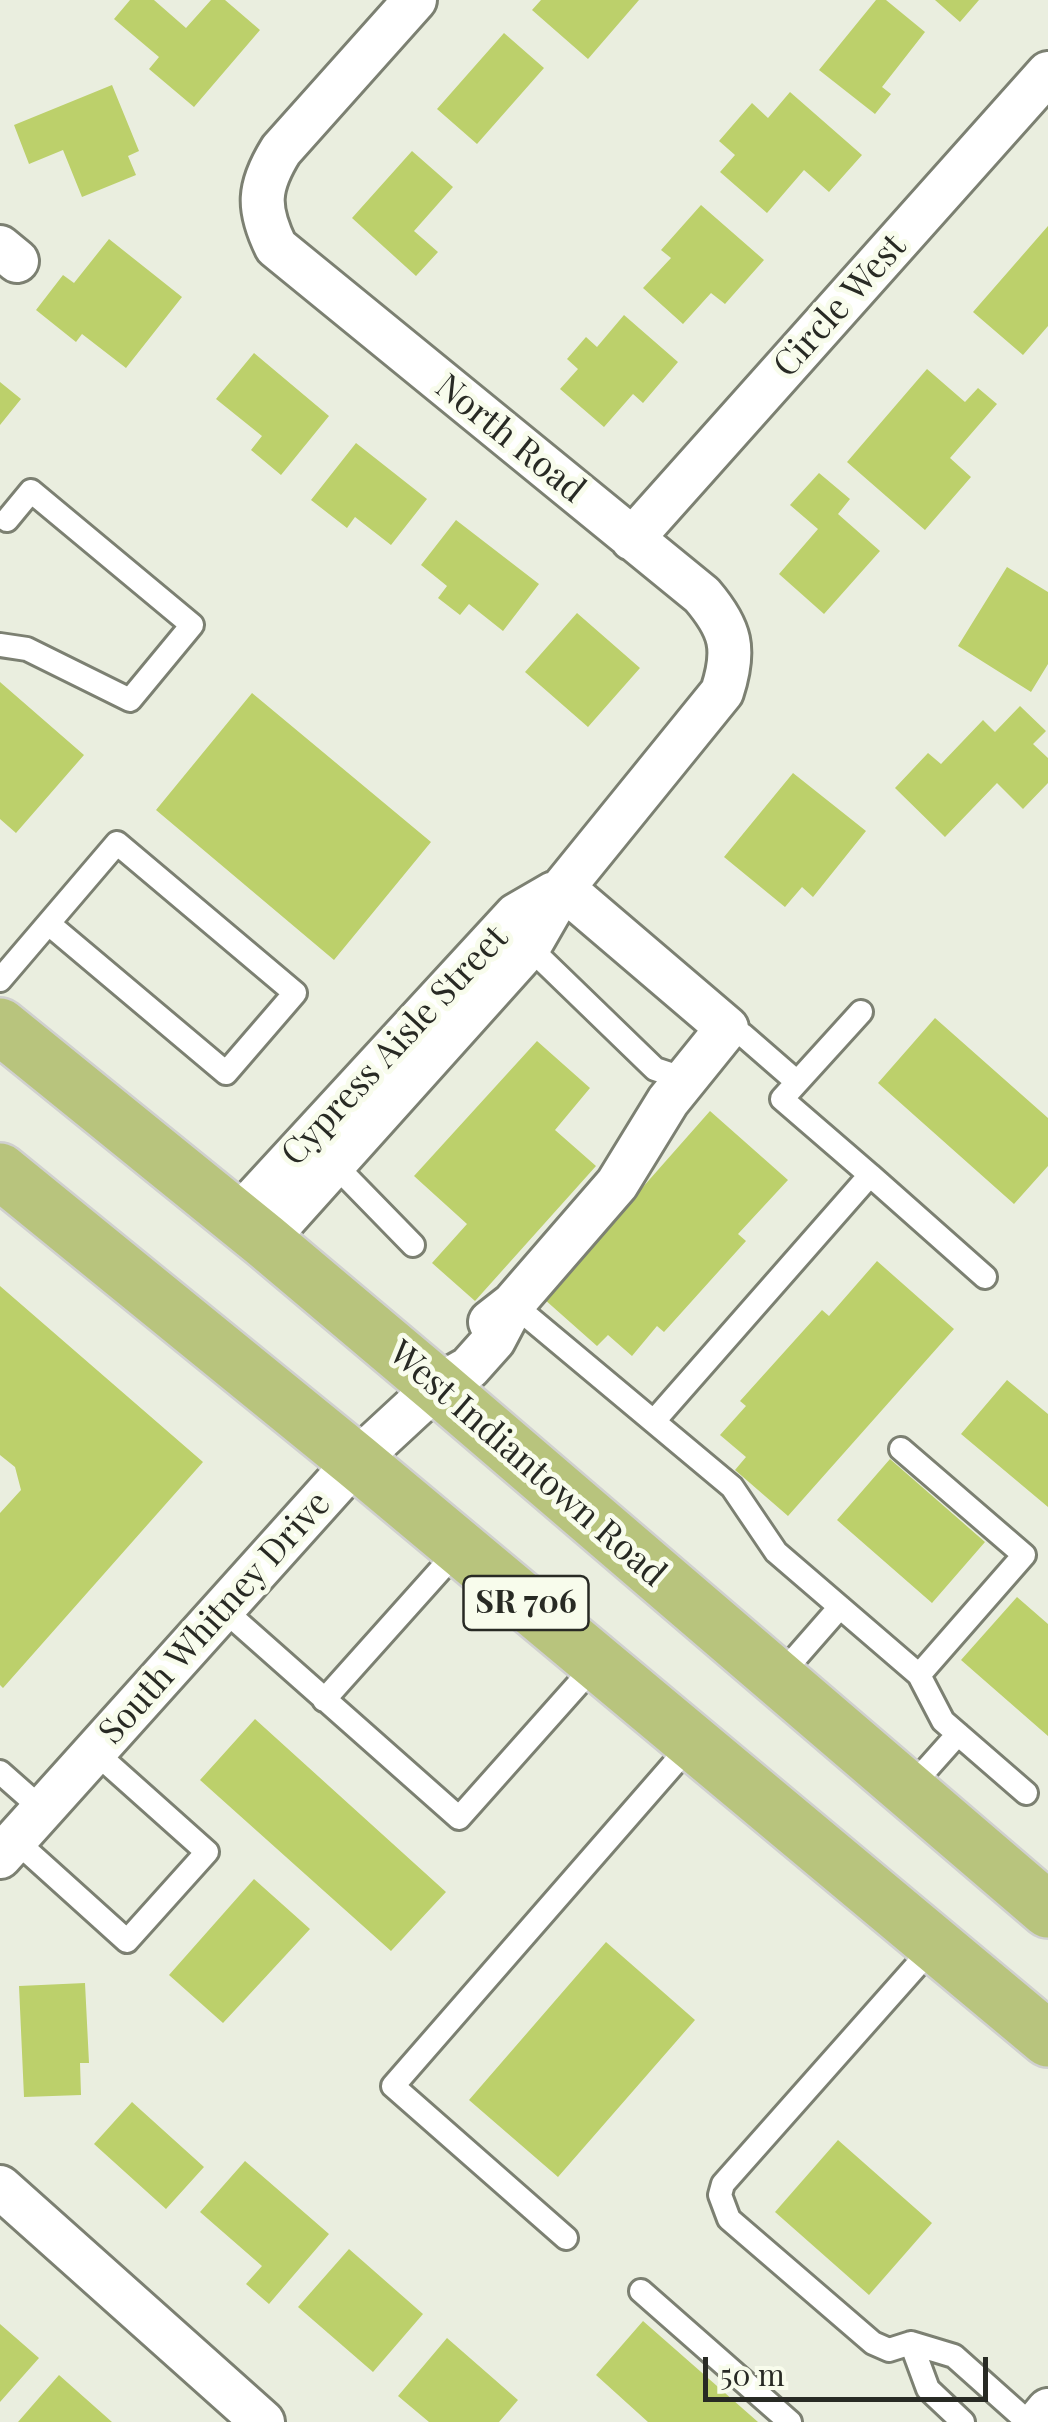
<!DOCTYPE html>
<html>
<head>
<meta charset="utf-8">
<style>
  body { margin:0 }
  #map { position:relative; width:1048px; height:2422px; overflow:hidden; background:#eaeedf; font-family:"Playfair Display",serif }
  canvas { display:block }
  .scale { position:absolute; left:703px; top:2357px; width:285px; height:45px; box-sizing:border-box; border:5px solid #282a24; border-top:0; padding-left:12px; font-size:30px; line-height:35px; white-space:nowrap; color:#282a24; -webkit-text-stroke:8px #f8fcec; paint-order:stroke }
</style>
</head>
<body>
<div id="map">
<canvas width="1048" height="2422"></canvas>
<div class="scale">50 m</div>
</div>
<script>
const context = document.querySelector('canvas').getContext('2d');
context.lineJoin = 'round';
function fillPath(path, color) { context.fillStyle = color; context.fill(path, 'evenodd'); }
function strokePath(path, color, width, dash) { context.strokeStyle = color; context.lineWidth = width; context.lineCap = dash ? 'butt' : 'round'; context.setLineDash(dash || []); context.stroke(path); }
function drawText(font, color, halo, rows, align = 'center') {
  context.font = font + ' "Playfair Display",serif'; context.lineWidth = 10; context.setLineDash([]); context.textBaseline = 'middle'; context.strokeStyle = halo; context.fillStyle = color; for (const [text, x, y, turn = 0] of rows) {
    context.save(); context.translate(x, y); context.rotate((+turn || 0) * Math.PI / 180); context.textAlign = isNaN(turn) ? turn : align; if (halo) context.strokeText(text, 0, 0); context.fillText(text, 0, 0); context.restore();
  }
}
fillPath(new Path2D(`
  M130,0H154L186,28L211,0H225L260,30L194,107L149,69L159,57L114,19Z
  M541,0H639L588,59L532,10Z
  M876,0H886L925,32L882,87L891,94L875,114L819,70Z
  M935,0H979L960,22Z
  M504,33L544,68L477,144L437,109Z
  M112,85L139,151L128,156L136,175L82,197L63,150L29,164L14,125Z
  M790,92L862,155L829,192L804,170L767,213L720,172L735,155L719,141L752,103L768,118Z
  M412,151L453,187L414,231L438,252L416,276L352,218Z
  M701,205L764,260L725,304L711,293L683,324L643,288L671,258L661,250Z
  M1048,226V326L1023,355L973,312Z
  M109,239L182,297L126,368L82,334L76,342L36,310L63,275L74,283Z
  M624,315L678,362L643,403L633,394L604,427L560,389L578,369L567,359L586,337L597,347Z
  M254,353L329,416L281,475L251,450L262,436L216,399Z
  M927,369L965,402L978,388L997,404L950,458L971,477L925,530L847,462Z
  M0,382L21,399L0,425Z
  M356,443L427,499L391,545L355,517L347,528L311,500Z
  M819,473L850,499L838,514L880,551L824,614L779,574L818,529L790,505Z
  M456,520L539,584L503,631L469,604L460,615L438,598L447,586L421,565Z
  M1007,567L1048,592V664L1031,692L958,646Z
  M577,613L640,668L588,727L525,672Z
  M0,682L84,755L16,833L0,819Z
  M252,693L431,842L334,960L156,810Z
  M1020,706L1046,731L1033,744L1048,758V783L1023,809L997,783L945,837L895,788L928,753L941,764L983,720L995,732Z
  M793,773L866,831L813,897L802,887L785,907L724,857Z
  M935,1018L1048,1118V1166L1014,1204L878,1083Z
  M537,1041L590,1088L555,1130L596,1166L475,1301L432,1263L467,1224L414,1176Z
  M710,1111L788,1180L738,1234L746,1241L664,1332L657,1326L632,1356L608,1335L597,1346L544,1299Z
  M877,1261L954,1329L788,1516L735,1470L746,1457L720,1435L746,1406L740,1401L822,1310L829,1316Z
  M0,1286L203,1462L3,1688L0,1685V1513L21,1490L15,1467L0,1455Z
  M1007,1380L1048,1414V1507L961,1434Z
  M890,1459L985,1542L932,1603L837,1520Z
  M1017,1597L1048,1624V1736L961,1660Z
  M255,1719L446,1892L391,1951L200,1780Z
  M254,1879L310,1929L223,2023L169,1975Z
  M606,1942L695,2020L558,2177L469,2100Z
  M85,1983L89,2063H80L81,2095L24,2097L19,1986Z
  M132,2102L204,2167L166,2209L94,2144Z
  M838,2140L932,2223L869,2295L775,2212Z
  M245,2161L329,2234L269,2304L246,2284L262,2266L200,2212Z
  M349,2249L423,2314L373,2372L298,2307Z
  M643,2321L758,2422H648L596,2375Z
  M0,2324L39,2358L0,2402Z
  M447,2338L518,2400L499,2422H429L398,2396Z
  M59,2375L112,2422H18Z`), '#bcd06b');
const lane = new Path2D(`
  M0,645L27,649L130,700L192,625L31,491L7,520
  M529,947L655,1069L685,1079
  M0,980L117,843L295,993L226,1073L49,924
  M727,1028L743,1035L797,1082
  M333,1163L413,1245
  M870,1175L985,1277
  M513,1304L732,1487L776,1552L919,1675L943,1721L1026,1793
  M654,1421L870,1175L782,1099L861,1012
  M901,1449L1024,1555L919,1675
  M223,1609L459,1818L597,1663
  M777,1679L840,1607
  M324,1700L460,1548
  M0,1772L43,1810
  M908,1790L958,1734
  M15,1840L127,1941L207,1852L95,1752
  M566,2238L393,2086L693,1742
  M641,2291L790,2422
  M911,2343L889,2350L873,2343L729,2219L720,2195L723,2184L935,1945
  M963,2422L928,2389L911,2343L954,2356L1028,2422`);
const street = new Path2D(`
  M0,247L17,261
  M632,539L1048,73
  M237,1218L516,915L554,893
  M265,1241L529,947L563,888L722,692C736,649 731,629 702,595L276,247C257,208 258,187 281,150L415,0
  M490,1322L513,1304L617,1184L668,1101L727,1028L563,888
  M0,1857L356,1461L437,1386L469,1368L494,1340L513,1304
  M0,2187L263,2422
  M1038,2422L1048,2410`);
const primary = new Path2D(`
  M0,1026L265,1241L437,1386L1048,1910
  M0,1171L356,1461L1048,2039`);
strokePath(lane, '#7c8072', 28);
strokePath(street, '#7c8072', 48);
strokePath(primary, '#d0d0cf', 60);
strokePath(lane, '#fff', 22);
strokePath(street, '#fff', 42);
strokePath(primary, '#b8c47d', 55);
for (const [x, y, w] of [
  [526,1603,125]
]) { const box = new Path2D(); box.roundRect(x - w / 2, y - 27, w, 54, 8); context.fillStyle = '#f8fcec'; context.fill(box); strokePath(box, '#282a24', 2.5); }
drawText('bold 32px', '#282a24', null, [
  ["SR 706",526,1603]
]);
drawText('35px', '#282a24', '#f8fcec', [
  ["Circle West",840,306,-48],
  ["North Road",510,439,39],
  ["Cypress Aisle Street",395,1046,-47],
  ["West Indiantown Road",527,1464,41],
  ["South Whitney Drive",215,1618,-48]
]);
</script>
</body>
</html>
